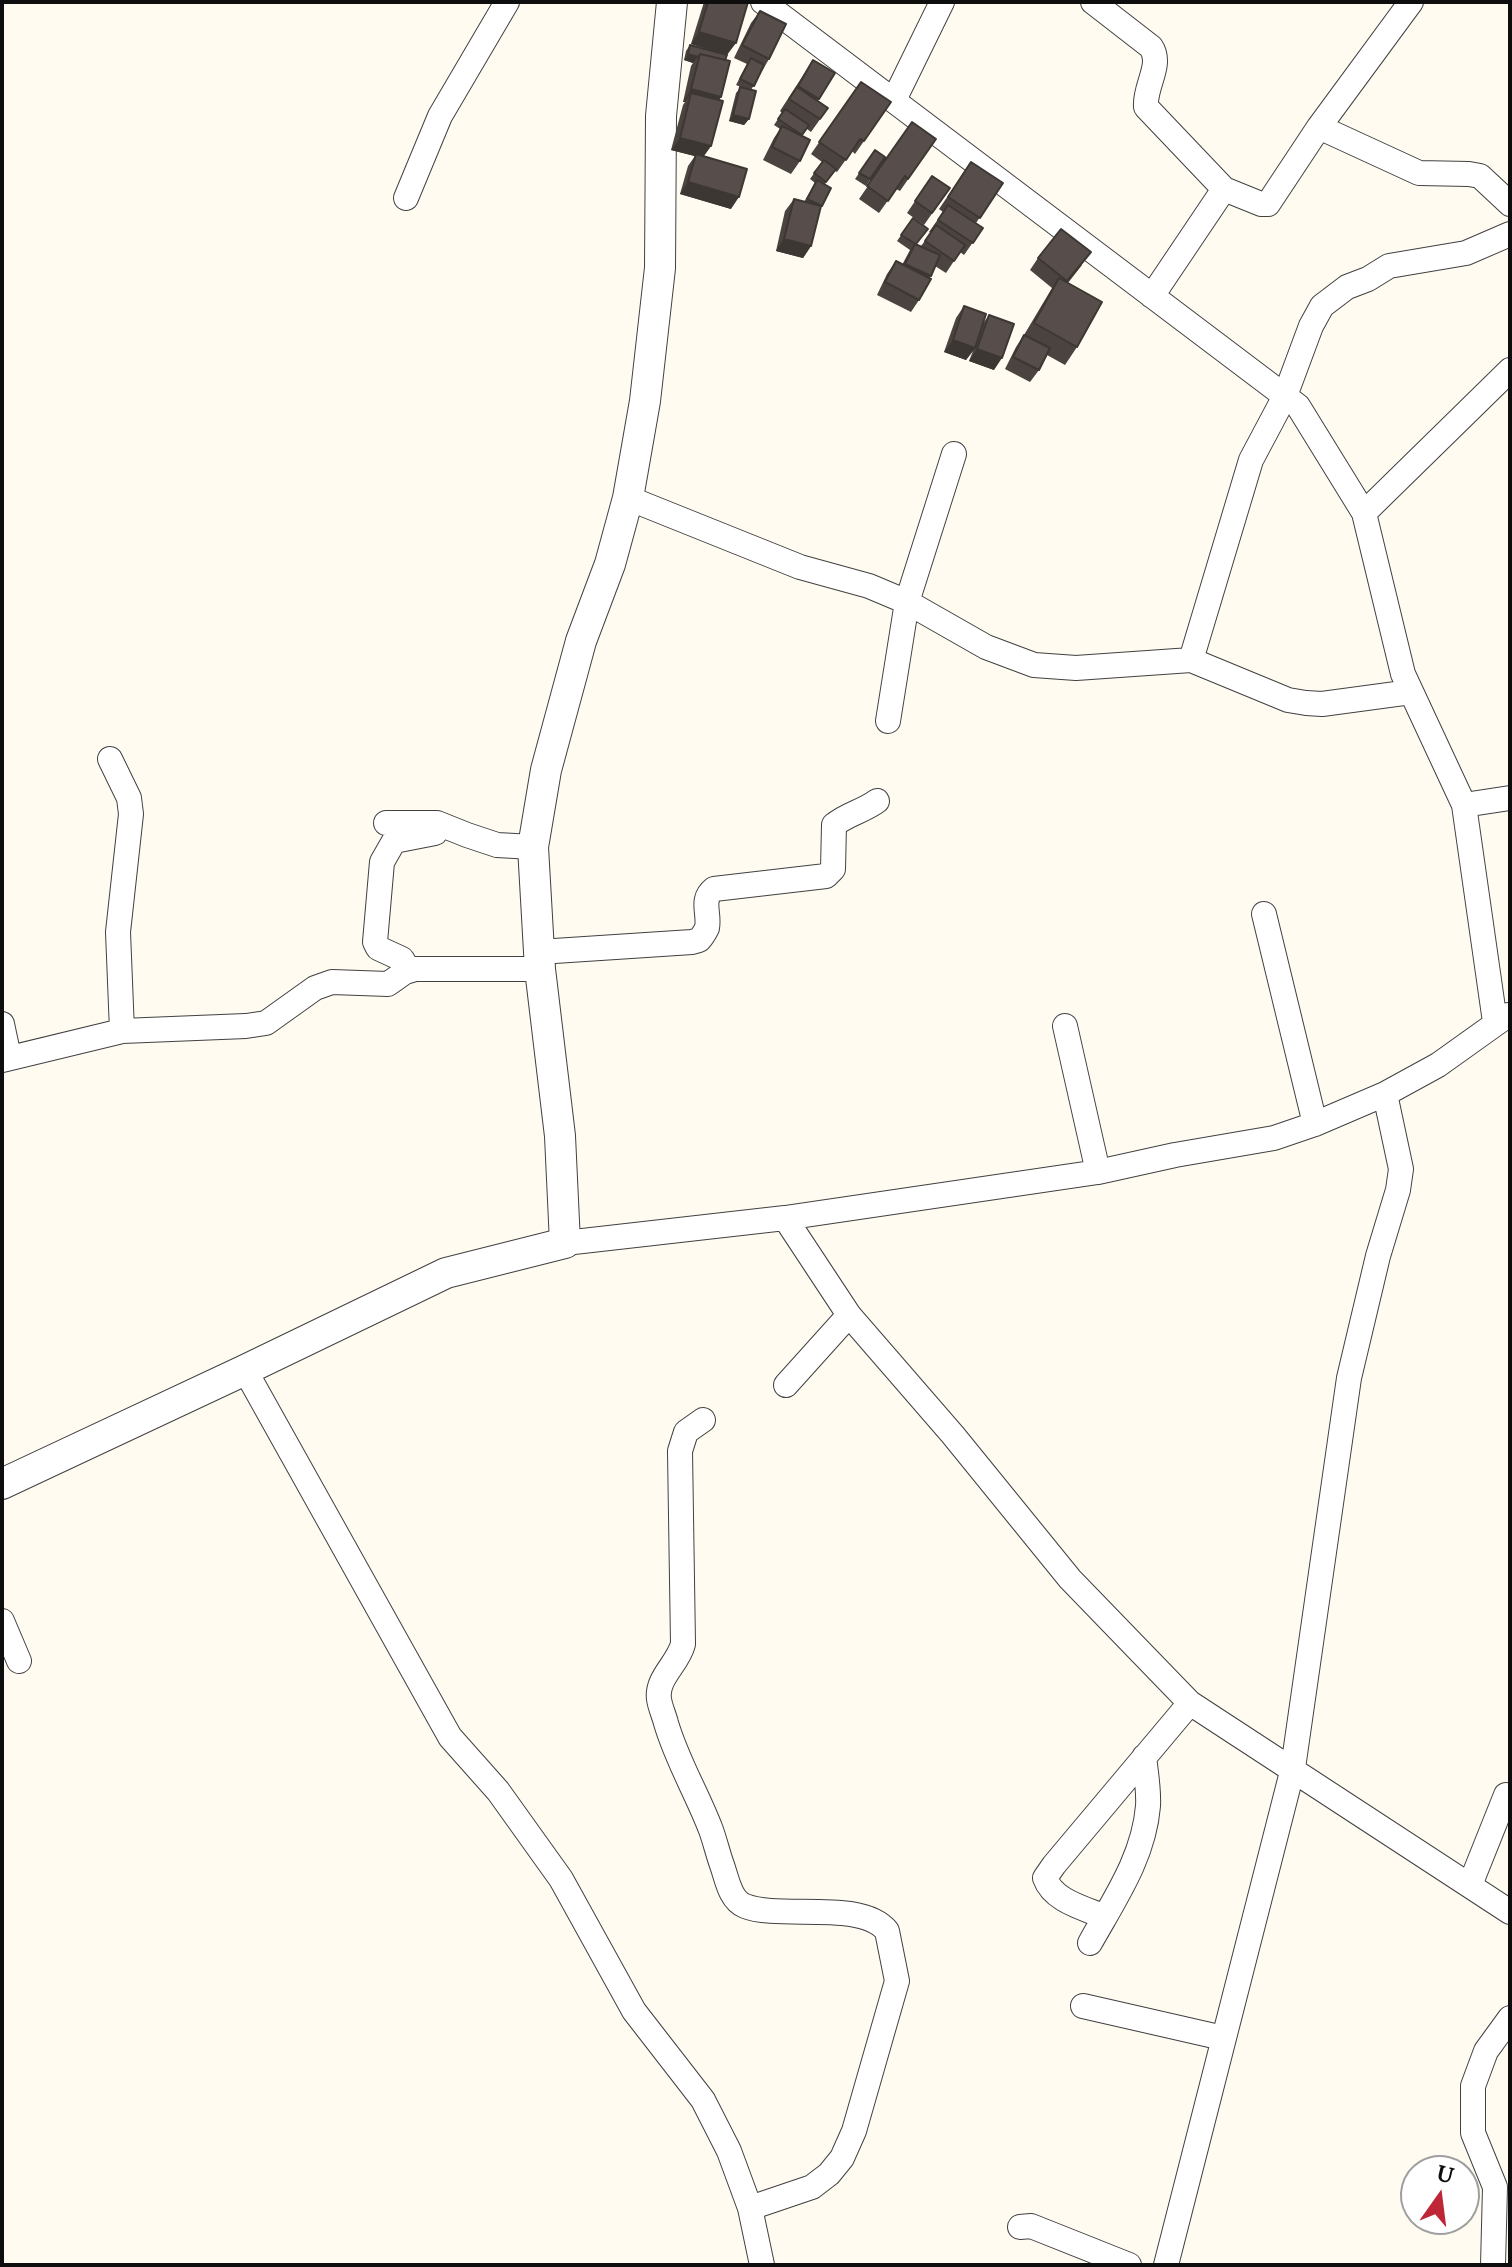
<!DOCTYPE html>
<html>
<head>
<meta charset="utf-8">
<style>
  body { margin:0 }
  #map { position:relative; width:1512px; height:2267px; overflow:hidden; background:#fffbf0; font-family:Lora,serif }
  canvas { display:block }
  .frame { position:absolute; inset:0; border:4px solid #0e0e0e; pointer-events:none }
  .north { position:absolute; left:1400px; top:2155px; width:80px; height:80px; box-sizing:border-box; background:#fff; border:2px solid #9f9f9f; border-radius:50%; rotate:14deg; font-size:22px; font-weight:700; line-height:32px; text-align:center; color:#0e0e0e }
  .north::after { content:''; display:block; margin:auto; width:28px; height:36px; background:#bf2638; clip-path:polygon(50% 0,100% 100%,50% 72%,0 100%) }
</style>
</head>
<body>
<div id="map">
<canvas width="1512" height="2267"></canvas>
<div class="frame"></div>
<div class="north">U</div>
</div>
<script>
const context = document.querySelector('canvas').getContext('2d');
context.lineJoin = 'round';
function strokePath(path, color, width, dash) { context.strokeStyle = color; context.lineWidth = width; context.lineCap = dash ? 'butt' : 'round'; context.setLineDash(dash || []); context.stroke(path); }
function fillPath(path, color) { context.fillStyle = color; context.fill(path, 'evenodd'); }
const minor = new Path2D(`
  M763,2L1298,406L1364,513L1403,674L1464,805L1495,1022
  M1093,2L1151,47C1163,65 1144,86 1146,107L1224,189L1152,296
  M894,100L942,2
  M1319,127L1419,173L1469,174L1480,176L1510,204
  M1224,189L1261,204H1268L1319,127L1411,2
  M406,198L440,116L507,2
  M628,498L800,567L869,586L907,602L986,647L1034,665L1076,668L1191,660L1288,700L1306,703L1322,704L1411,692
  M1364,513L1510,370
  M1191,660L1251,460L1285,396L1311,326L1322,306L1347,287L1368,279L1389,266L1466,253L1510,234
  M888,721L907,602L954,454
  M110,759L129,798L131,814L118,932L122,1031L246,1026L266,1023L315,988L332,982L388,984L405,972L415,969H540
  M1464,805L1510,798
  M386,823H437L467,835L497,845L533,847
  M1264,914L1315,1124
  M539,952L692,942L699,940C702,937 705,932 707,928C710,913 700,900 714,889L826,876L833,869L834,825C847,814 864,811 877,801
  M409,971L402,959L378,948L375,942L382,862L394,841L435,833L437,823
  M2,1024L9,1057
  M1065,1026L1098,1172
  M2,1060L122,1031
  M785,1218L849,1315L953,1435L1070,1579L1190,1703L1510,1912
  M565,1243L785,1218L1098,1172L1175,1155L1274,1138L1315,1124L1385,1094L1438,1065L1508,1015
  M245,1370L450,1737L498,1791L561,1879L634,2011L703,2100L729,2151L750,2208L762,2265
  M786,1385L849,1315
  M703,1420L686,1432L680,1451L683,1644C678,1664 656,1678 659,1699C660,1707 664,1715 666,1723C677,1761 697,1793 711,1830C715,1841 718,1854 722,1865C727,1879 730,1900 745,1906C780,1920 861,1899 887,1931L897,1981L854,2131L842,2158L829,2174L812,2187L750,2208
  M2,1621L19,1661
  M1470,1885L1506,1795
  M1105,1917C1084,1908 1053,1901 1045,1878L1054,1865L1190,1703
  M1090,1943C1114,1900 1144,1857 1148,1806C1149,1790 1146,1773 1144,1757
  M1083,2006L1223,2038
  M1020,2227L1031,2226L1129,2265
  M1166,2265L1293,1768L1349,1378L1378,1256L1398,1190L1401,1169L1385,1094
  M1493,2265L1495,2187L1473,2133V2086L1486,2051L1510,2018`);
const tertiary = new Path2D(`
  M2,1484L245,1370L446,1273L565,1243L560,1136L540,969L533,847L546,770L581,641L610,564L628,498L645,401L660,268L661,116L672,2`);
strokePath(minor, '#414141', 26);
strokePath(tertiary, '#414141', 32);
strokePath(minor, '#fff', 24);
strokePath(tertiary, '#fff', 30);
fillPath(new Path2D(`
  M704,2H748L727,55L721,97L719,100L711,146L704,156L731,209L680,194L688,166L695,156L671,150L683,105L685,102H683L691,66L693,63L684,60L686,51L690,45L723,54L691,44Z
  M760,11L769,59L751,90L749,119L744,125L729,121L736,93L741,87L736,85L747,64L734,58L751,23Z
  M813,60L835,73L818,101L828,108L811,132L807,129L802,136L800,161L791,174L763,160L774,138L780,129L774,125L782,113L780,111Z
  M861,82L891,102L855,154L852,151L837,172L835,171L825,184L821,207L811,246L803,258L776,251L785,211L794,199L804,202L815,183L810,179L822,162L811,154Z
  M912,122L936,139L900,191L896,189L879,213L859,199Z
  M875,150L885,157L866,186L855,179Z
  M971,162L1003,183L976,223L983,228L964,255L960,252L946,273L935,266L919,300L911,312L877,295L887,274L896,261L902,265L910,250L897,241L913,218L917,244L921,246L931,233L929,232L943,212L939,209Z
  M932,176L950,188L924,225L907,213Z
  M1038,258L1082,265L1068,283L1077,347L1065,365L1047,355L1039,370L1030,382L1005,369L1016,347L1024,335L1052,288L1030,270Z
  M964,306L982,325L989,315L994,370L969,361L973,351L966,360L944,352L956,318Z`), '#4b4340');
fillPath(new Path2D(`
  M699,32L736,43L727,55L691,44Z
  M688,54L698,57L693,63L684,60Z
  M691,89L721,97L712,109L691,93L685,102H683Z
  M733,115L749,119L744,125L729,121Z
  M680,138L711,146L702,158L671,150Z
  M688,182L739,197L731,209L680,194Z
  M784,239L811,246L803,258L776,251Z
  M953,340L975,348L966,360L944,352Z
  M977,349L1002,358L994,370L969,361Z`), '#3d3734');
const building = new Path2D(`
  M708,2H748L736,43L699,32Z
  M760,11L786,24L769,59L742,45Z
  M690,45L727,55L725,60L700,54L698,57L688,54Z
  M700,54L730,61L721,97L691,89Z
  M751,58L764,65L754,86L740,79Z
  M813,60L835,73L819,99L798,86Z
  M861,82L891,102L864,141L860,139L846,160L819,142Z
  M740,87L756,91L749,119L733,115Z
  M797,87L828,108L820,119L789,99Z
  M691,93L723,101L711,146L680,138Z
  M785,109L809,125L802,135L778,119Z
  M912,122L936,139L908,179L905,176L888,201L867,186Z
  M782,126L810,140L800,161L772,147Z
  M875,150L885,157L870,179L859,173Z
  M696,154L747,169L739,197L688,182Z
  M824,160L836,169L826,182L814,173Z
  M971,162L1003,183L980,218L948,197Z
  M932,176L950,188L932,213L915,201Z
  M817,180L831,188L822,206L807,199Z
  M794,199L821,206L811,246L784,239Z
  M948,205L983,228L973,243L938,220Z
  M913,218L928,229L916,244L901,235Z
  M936,225L965,245L954,261L925,241Z
  M1061,229L1091,252L1067,281L1038,258Z
  M915,244L940,255L931,276L905,264Z
  M896,261L931,279L919,300L885,282Z
  M1059,278L1102,302L1077,347L1034,323Z
  M964,306L986,314L975,348L953,340Z
  M989,315L1014,324L1002,358L977,349Z
  M1024,335L1050,348L1039,370L1013,357Z`);
fillPath(building, '#574e4b');
strokePath(building, '#3d3734', 2);
</script>
</body>
</html>
